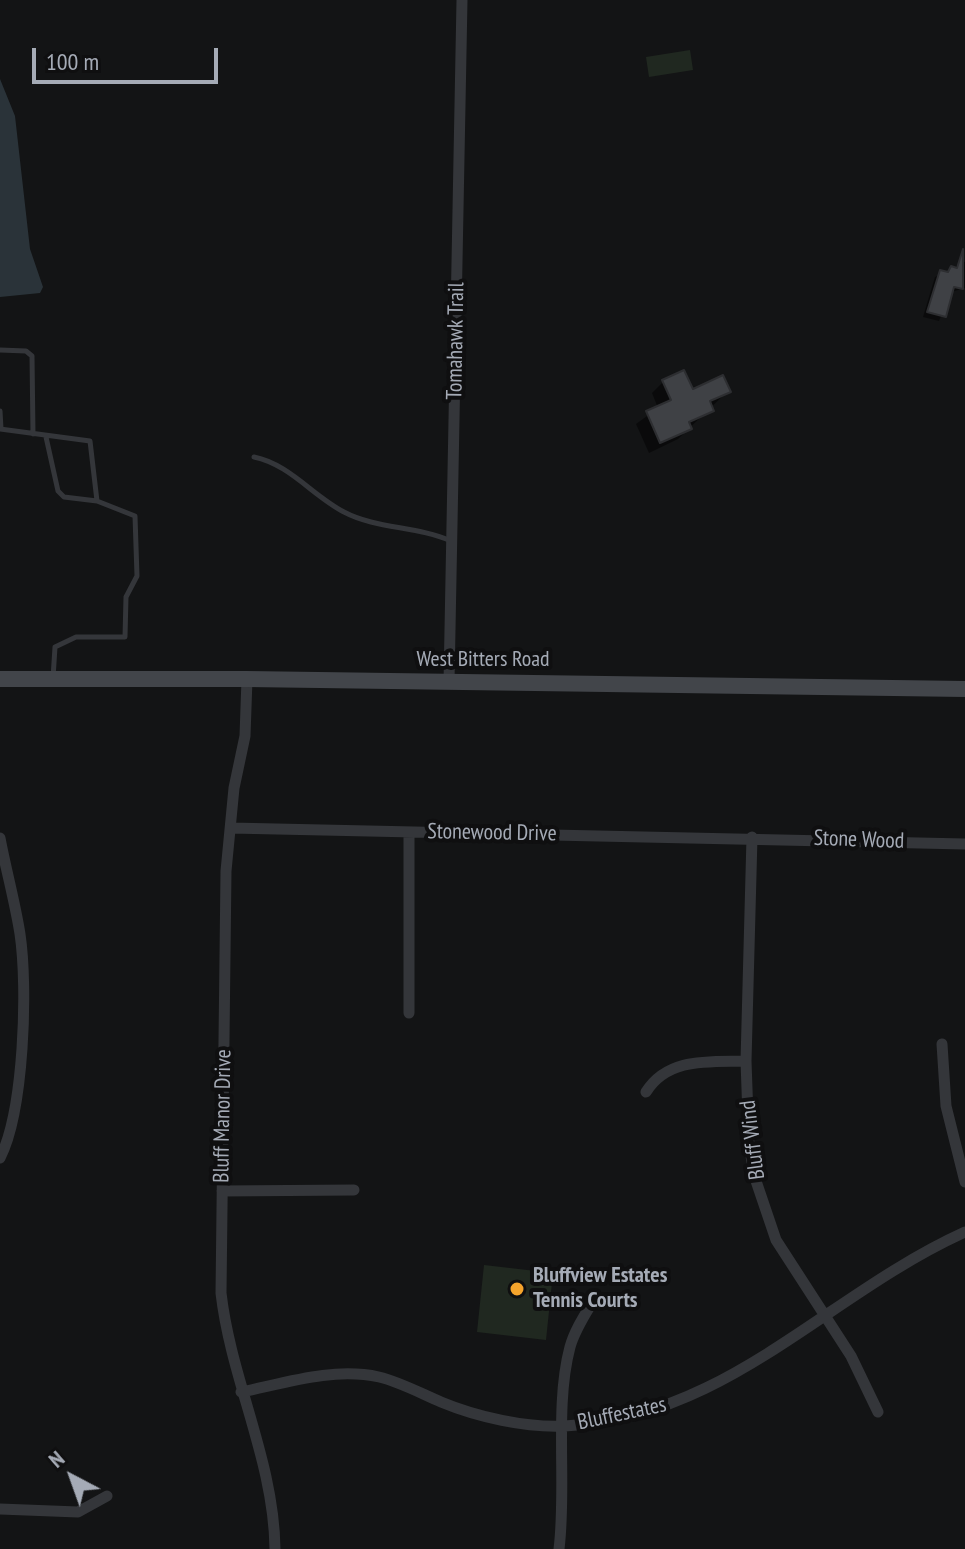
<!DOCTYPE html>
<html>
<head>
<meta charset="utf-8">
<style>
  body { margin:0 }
  #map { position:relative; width:965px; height:1549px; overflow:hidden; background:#131415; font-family:"PT Sans Narrow",sans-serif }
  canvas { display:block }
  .north { position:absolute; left:32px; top:1437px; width:80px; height:80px; -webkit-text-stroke:6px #0f0f10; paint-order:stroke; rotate:319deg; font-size:22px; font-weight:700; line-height:32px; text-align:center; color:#a5abb6 }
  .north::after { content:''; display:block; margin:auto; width:28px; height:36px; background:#a5abb6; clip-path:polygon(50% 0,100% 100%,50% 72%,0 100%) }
  .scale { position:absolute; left:32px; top:48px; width:186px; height:36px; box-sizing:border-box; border:4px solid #a5abb6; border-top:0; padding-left:10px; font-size:24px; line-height:28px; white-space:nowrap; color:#a5abb6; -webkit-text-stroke:6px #0f0f10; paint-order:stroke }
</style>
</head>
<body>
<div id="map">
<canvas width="965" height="1549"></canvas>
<div class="north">N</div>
<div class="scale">100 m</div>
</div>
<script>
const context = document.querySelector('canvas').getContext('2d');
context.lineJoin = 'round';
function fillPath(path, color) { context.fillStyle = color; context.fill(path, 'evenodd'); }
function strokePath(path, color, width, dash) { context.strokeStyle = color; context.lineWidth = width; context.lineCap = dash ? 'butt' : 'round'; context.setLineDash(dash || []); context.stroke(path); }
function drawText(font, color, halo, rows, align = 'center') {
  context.font = font + ' "PT Sans Narrow",sans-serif'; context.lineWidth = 8; context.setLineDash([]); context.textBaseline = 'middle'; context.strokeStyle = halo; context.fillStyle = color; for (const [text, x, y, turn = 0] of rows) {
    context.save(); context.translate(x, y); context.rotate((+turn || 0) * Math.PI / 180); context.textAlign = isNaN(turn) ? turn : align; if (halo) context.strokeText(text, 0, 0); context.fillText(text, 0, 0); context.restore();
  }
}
fillPath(new Path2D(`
  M690,50L693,70L649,77L646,57Z
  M484,1265L553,1273L546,1340L477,1332Z`), '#202820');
fillPath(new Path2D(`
  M0,79L15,116L30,249L43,287L40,293L0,297Z`), '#2a3339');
fillPath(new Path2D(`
  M960,261L965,262V288L951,292L939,321L923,317L935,277L954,269Z
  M663,382L692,391H728L678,439L649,453L636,424L658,408L652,393Z`), '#0007');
const building = new Path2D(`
  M963,249V289L954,287L946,317L927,312L940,270L948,272L951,266L957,268Z
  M684,370L693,389L723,375L731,392L710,401L714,411L689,422L692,429L660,443L646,411L671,400L662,380Z`);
fillPath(building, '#3f4145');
strokePath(building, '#2d2e31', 2);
strokePath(new Path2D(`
  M0,350L26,351L32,356L33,434
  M0,411L1,429
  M0,429L90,441L97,501
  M46,437L58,491L64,497L97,501L135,516L137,576L126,597L125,637H76L55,647L53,678
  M254,457C289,464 313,496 344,512C376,529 417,526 451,541`), '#34363a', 5);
strokePath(new Path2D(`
  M247,679L245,736L234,788L226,871L221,1293C231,1380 274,1461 275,1549
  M449,682L462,0
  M231,828L965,844
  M752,837L746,1061L749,1145L755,1178L776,1240L851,1356L878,1412
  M0,838C6,870 15,902 20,934C28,988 24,1111 0,1158
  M409,1013V832
  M942,1044L946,1106L965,1182
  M646,1092C668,1057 709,1062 746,1061
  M222,1191L354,1190
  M241,1392C285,1383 333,1367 379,1377C400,1382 420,1393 441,1402C477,1417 526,1428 565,1426C727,1418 826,1295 965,1232
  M0,1509L78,1512L107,1496
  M559,1549C567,1485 554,1407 570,1347C575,1329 586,1313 595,1298`), '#34363a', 11);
strokePath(new Path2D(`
  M0,679H247L965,689`), '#42454a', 16);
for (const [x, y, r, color] of [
  [517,1289,8,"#f5a42c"]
]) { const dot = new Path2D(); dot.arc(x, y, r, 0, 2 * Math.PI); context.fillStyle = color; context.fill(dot); strokePath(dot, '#0f0f10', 3); }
drawText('22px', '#a5abb6', '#0f0f10', [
  ["Tomahawk Trail",456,341,-89],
  ["West Bitters Road",483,660],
  ["Stonewood Drive",492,833,1],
  ["Stone Wood",859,840,2],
  ["Bluff Manor Drive",223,1116,-89],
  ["Bluff Wind",753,1140,-97],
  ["Bluffestates",622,1414,-12]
]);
drawText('bold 22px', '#a5abb6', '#0f0f10', [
  ["Bluffview Estates",533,1276],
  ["Tennis Courts",533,1301]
], 'left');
</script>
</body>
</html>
